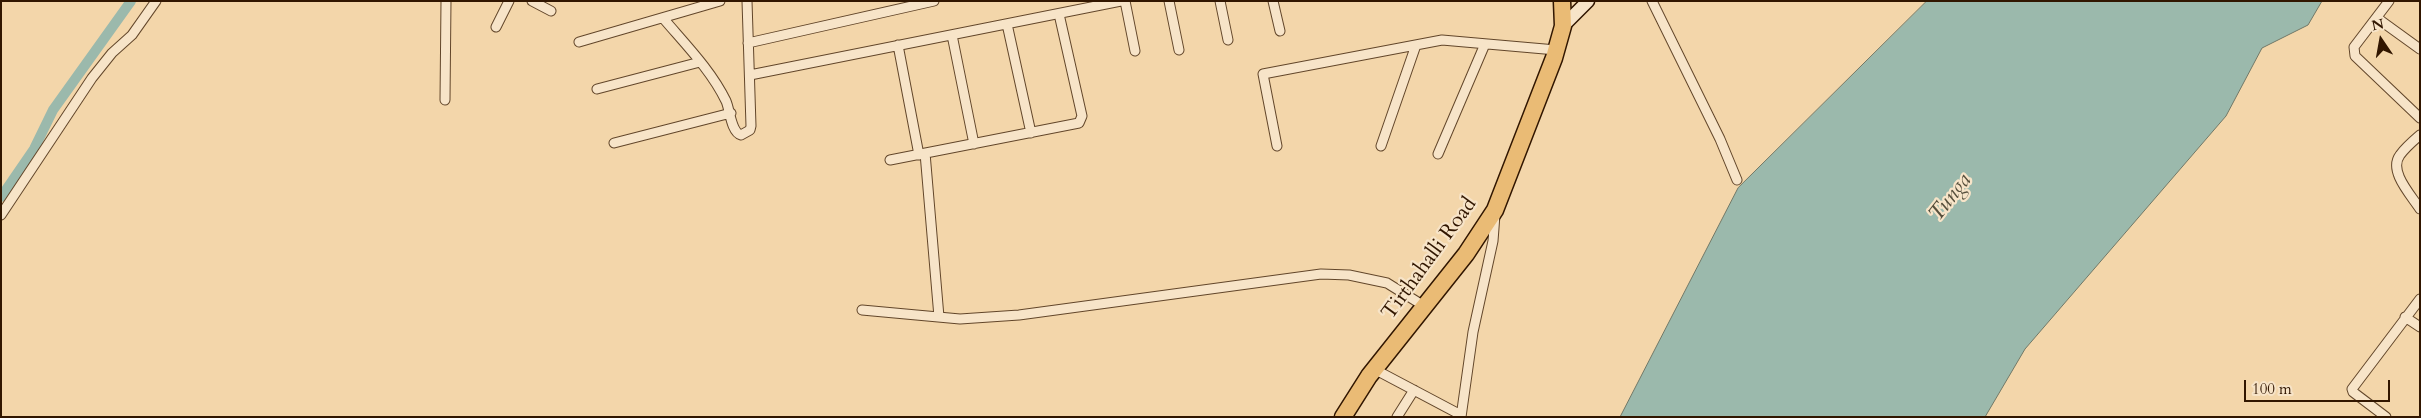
<!DOCTYPE html>
<html>
<head>
<meta charset="utf-8">
<style>
  body { margin:0 }
  #map { position:relative; width:2421px; height:418px; overflow:hidden; background:#f3d6aa; font-family:Cardo,serif }
  canvas { display:block }
  .frame { position:absolute; inset:0; border:2px solid #311600; pointer-events:none }
  .north { position:absolute; left:2356px; top:15px; width:50px; height:50px; -webkit-text-stroke:4px #f7e4c8; paint-order:stroke; rotate:348deg; font-size:14px; font-weight:700; line-height:20px; text-align:center; color:#311600 }
  .north::after { content:''; display:block; margin:auto; width:18px; height:22px; background:#311600; clip-path:polygon(50% 0,100% 100%,50% 72%,0 100%) }
  .scale { position:absolute; left:2244px; top:380px; width:146px; height:22px; box-sizing:border-box; border:2px solid #311600; border-top:0; padding-left:6px; font-size:15px; line-height:18px; white-space:nowrap; color:#311600; -webkit-text-stroke:4px #f7e4c8; paint-order:stroke }
</style>
</head>
<body>
<div id="map">
<canvas width="2421" height="418"></canvas>
<div class="frame"></div>
<div class="north">N</div>
<div class="scale">100 m</div>
</div>
<script>
const context = document.querySelector('canvas').getContext('2d');
context.lineJoin = 'round';
function fillPath(path, color) { context.fillStyle = color; context.fill(path, 'evenodd'); }
function strokePath(path, color, width, dash) { context.strokeStyle = color; context.lineWidth = width; context.lineCap = dash ? 'butt' : 'round'; context.setLineDash(dash || []); context.stroke(path); }
function drawText(font, color, halo, rows, align = 'center') {
  context.font = font + ' Cardo,serif'; context.lineWidth = 4.5; context.setLineDash([]); context.textBaseline = 'middle'; context.strokeStyle = halo; context.fillStyle = color; for (const [text, x, y, turn = 0] of rows) {
    context.save(); context.translate(x, y); context.rotate((+turn || 0) * Math.PI / 180); context.textAlign = isNaN(turn) ? turn : align; if (halo) context.strokeText(text, 0, 0); context.fillText(text, 0, 0); context.restore();
  }
}
const water = new Path2D(`
  M1927,1H2322L2308,25L2262,48L2226,116L2025,349L1985,417H1620L1738,188Z`);
fillPath(water, '#9bb9ac');
strokePath(water, '#717867', 1);
strokePath(new Path2D(`
  M1,197L34,149L53,110L131,1`), '#9bb9ac', 10);
const street = new Path2D(`
  M532,1L551,11
  M1125,1L1135,51
  M1169,1L1179,50
  M1220,1L1228,40
  M1273,1L1280,31
  M1652,1L1720,139L1737,180
  M2389,1L2354,47L2355,56L2420,118
  M663,18C685,44 711,70 726,101C730,110 731,132 741,135L750,130L751,126L747,1
  M2377,18L2420,49
  M1007,24L1031,133
  M496,27L509,1
  M952,35L974,144
  M579,42L720,1
  M748,43L934,1
  M898,45L919,155
  M750,75L1121,1
  M597,89L700,62
  M445,100L446,1
  M2420,135C2413,141 2405,148 2400,155C2388,171 2411,195 2420,209
  M614,143L731,113
  M1277,146L1263,74L1442,40L1556,50
  M1381,146L1416,45
  M925,153L939,317
  M1438,154L1485,44
  M890,160L1079,123L1082,116L1059,14
  M1,215L92,78L112,53L132,35L156,1
  M862,310L960,319L1019,315L1321,274L1349,275L1387,283L1424,306
  M2405,317L2420,327
  M1374,369L1461,415
  M1397,417L1414,390
  M1461,417L1473,332L1493,241L1495,215
  M2386,417L2353,392L2352,389L2420,299`);
const secondary = new Path2D(`
  M1563,26L1588,1`);
const highway = new Path2D(`
  M1343,417L1369,376L1466,254L1495,210L1554,58L1563,26L1562,1`);
strokePath(street, '#62462a', 11);
strokePath(secondary, '#311600', 15);
strokePath(highway, '#311600', 19);
strokePath(street, '#f7e4c8', 9);
strokePath(secondary, '#f7e4c8', 12);
strokePath(highway, '#eabb75', 16);
drawText('21px', '#311600', '#f7e4c8', [
  ["Tirthahalli Road",1430,259,-54]
]);
drawText('italic 22px', '#564f3c', '#f7e4c8', [
  ["Tunga",1951,198,-52]
]);
</script>
</body>
</html>
